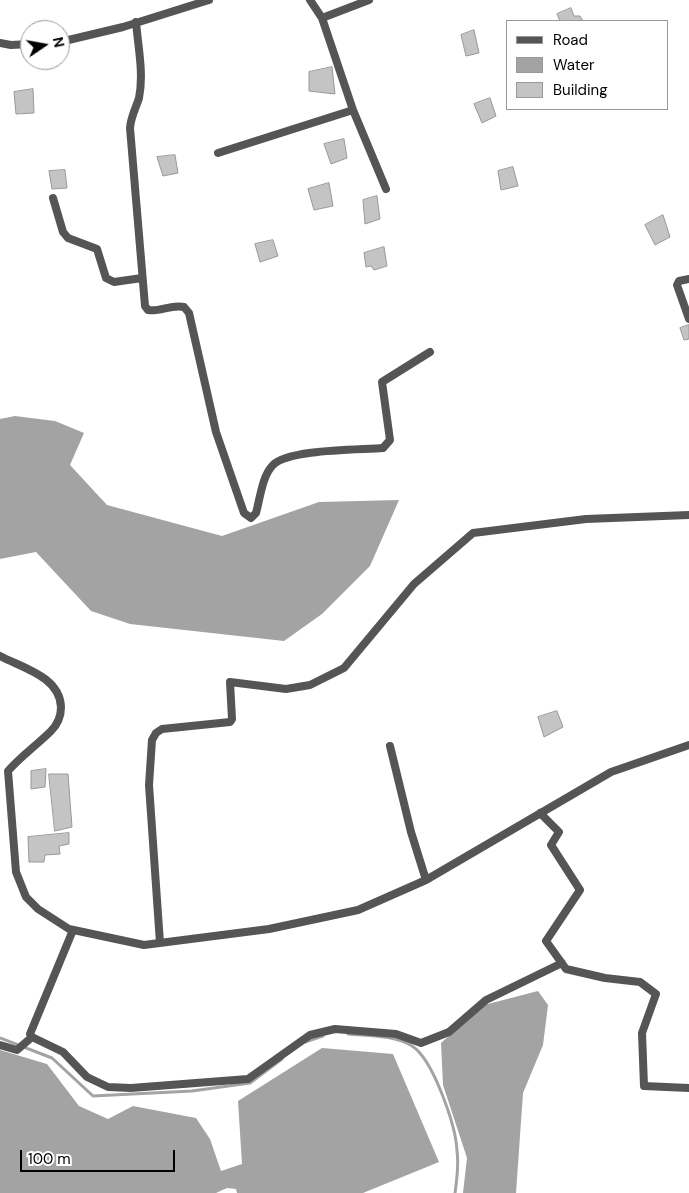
<!DOCTYPE html>
<html>
<head>
<meta charset="utf-8">
<style>
  body { margin:0 }
  #map { position:relative; width:689px; height:1193px; overflow:hidden; background:#fff; font-family:"DM Sans",sans-serif }
  canvas { display:block }
  .legend { position:absolute; left:506px; top:20px; width:162px; height:90px; box-sizing:border-box; background:#fff; border:1px solid #999; margin:0; padding:6px 9px; list-style:none; font-size:15px; color:#000 }
  .legend li { display:flex; align-items:center; gap:10px; height:25px }
  .legend b { width:25px; border:1px solid #999 }
  .north { position:absolute; left:20px; top:20px; width:50px; height:50px; box-sizing:border-box; background:#fff; border:1px solid #999; border-radius:50%; rotate:78deg; font-size:14px; font-weight:700; line-height:20px; text-align:center; color:#000 }
  .north::after { content:''; display:block; margin:auto; width:18px; height:22px; background:#000; clip-path:polygon(50% 0,100% 100%,50% 72%,0 100%) }
  .scale { position:absolute; left:20px; top:1150px; width:155px; height:22px; box-sizing:border-box; border:2px solid #000; border-top:0; padding-left:6px; font-size:15px; line-height:18px; white-space:nowrap; color:#000; -webkit-text-stroke:4px #fff; paint-order:stroke }
</style>
</head>
<body>
<div id="map">
<canvas width="689" height="1193"></canvas>
<ul class="legend">
<li><b style="height:6px;background:#555"></b>Road</li>
<li><b style="height:14px;background:#a3a3a3"></b>Water</li>
<li><b style="height:14px;background:#c4c4c4"></b>Building</li>
</ul>
<div class="north">N</div>
<div class="scale">100 m</div>
</div>
<script>
const context = document.querySelector('canvas').getContext('2d');
context.lineJoin = 'round';
function fillPath(path, color) { context.fillStyle = color; context.fill(path, 'evenodd'); }
function strokePath(path, color, width, dash) { context.strokeStyle = color; context.lineWidth = width; context.lineCap = dash ? 'butt' : 'round'; context.setLineDash(dash || []); context.stroke(path); }
fillPath(new Path2D(`
  M15,416L55,421L84,433L70,465L107,505L222,536L319,502L399,500L370,566L322,614L284,641L130,624L91,611L36,552L0,559V419Z
  M538,991L548,1005L543,1045L523,1093L516,1193H463L467,1158L443,1085L441,1043L484,1005Z
  M322,1048L393,1054L439,1162L363,1193H237L236,1189L227,1188L216,1193H0V1050L47,1064L79,1106L108,1119L133,1106L196,1118L210,1139L221,1171L242,1164L238,1101Z`), '#a3a3a3');
strokePath(new Path2D(`
  M348,1034C369,1036 394,1035 412,1046C433,1059 456,1126 457,1151C459,1165 457,1179 455,1193
  M0,1038L52,1058L93,1096L192,1091L250,1083L282,1059
  M305,1042L323,1036`), '#a3a3a3', 3);
const building = new Path2D(`
  M571,8L574,16H580L583,21H560L557,14Z
  M474,30L479,53L466,56L461,35Z
  M332,67L335,94L309,91V72Z
  M33,89L34,113L16,114L14,92Z
  M490,98L496,116L482,123L474,104Z
  M344,139L347,158L331,164L324,144Z
  M175,155L178,173L163,176L157,157Z
  M513,167L518,186L501,190L498,171Z
  M65,170L67,188L52,189L49,171Z
  M329,183L333,206L314,210L308,189Z
  M377,196L380,219L365,224L363,200Z
  M663,215L670,237L655,245L645,225Z
  M273,240L278,256L260,262L255,244Z
  M384,247L387,266L374,270L371,266L366,267L364,253Z
  M689,325V339L684,340L680,328Z
  M557,711L563,727L544,737L538,717Z
  M46,769L45,787L31,789V771Z
  M49,774H68L72,827L55,831Z
  M69,833V844L59,846L60,854L45,855L44,862H29L28,837Z`);
fillPath(building, '#c4c4c4');
strokePath(building, '#999', 1);
strokePath(new Path2D(`
  M310,0L322,18L369,0
  M322,18L353,110L386,189
  M136,22C138,46 144,74 139,98C136,108 131,116 130,128L145,306L148,310C160,312 172,304 184,307L189,313L216,432L244,513L251,518L256,513C260,499 262,476 273,465C288,449 360,450 383,448L390,440L382,382L430,352
  M60,42L123,27L209,0
  M0,43L11,45L30,44
  M218,153L353,110
  M53,198L63,232L68,238L97,249L106,278L114,282L142,278
  M689,279L679,281L677,285L689,319
  M0,656C23,668 60,677 61,707C61,717 58,724 51,731C37,745 21,756 8,771L16,872L26,897L38,909L69,929L144,945L269,929L358,910L426,880L611,772L689,745
  M390,746L411,832L426,880
  M540,813L559,832L551,845L580,890L546,941L566,969L605,978L640,982L656,994L642,1033L644,1086L689,1088
  M73,930L30,1034L32,1037L63,1052L87,1077L108,1087L131,1088L248,1079L310,1035L335,1029L396,1034L421,1043L449,1032L486,1000L562,963
  M160,943L149,785L152,740L156,733L162,729L230,722L232,719L230,682L286,689L310,685L344,668L414,584L473,533L586,519L689,515
  M0,1045L17,1050L32,1037`), '#555', 8);
</script>
</body>
</html>
